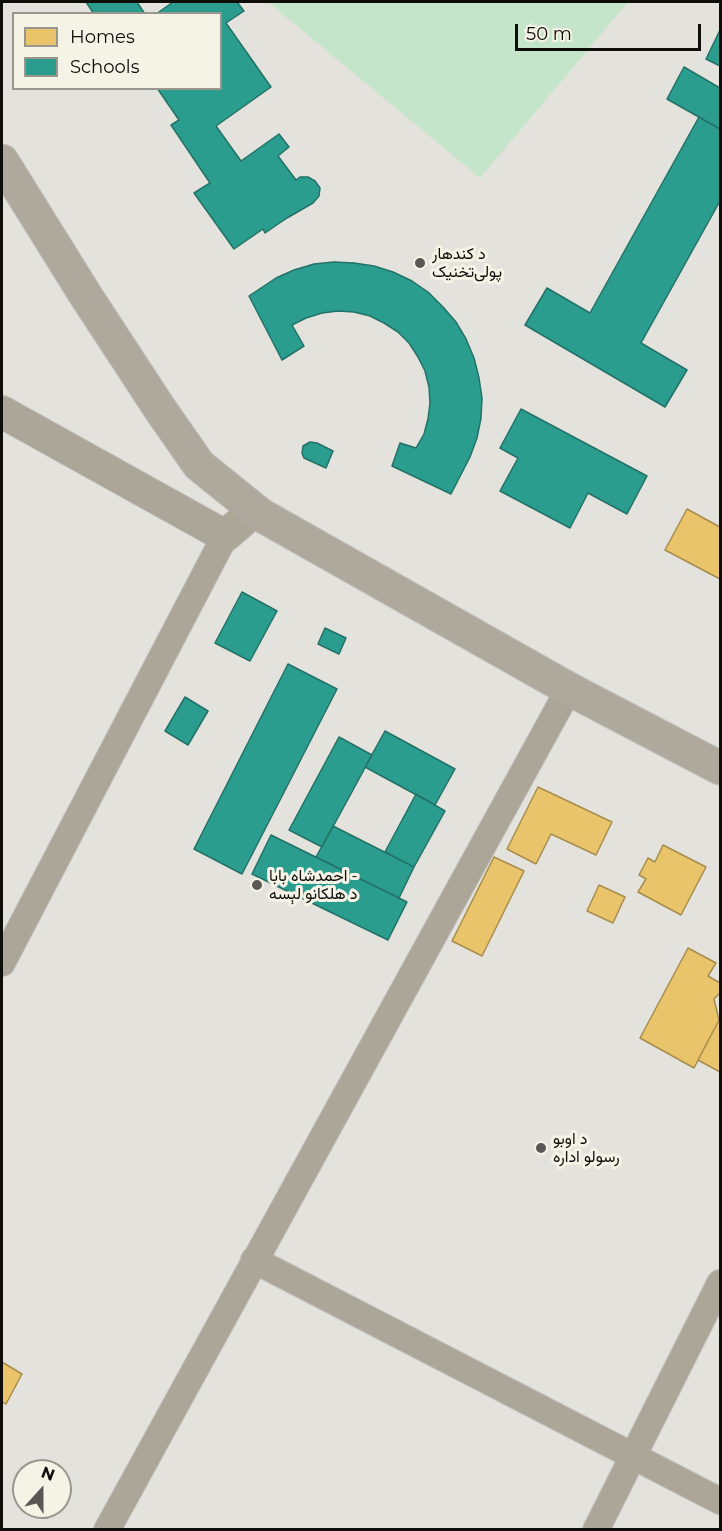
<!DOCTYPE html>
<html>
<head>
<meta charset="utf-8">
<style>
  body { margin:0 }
  #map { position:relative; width:722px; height:1531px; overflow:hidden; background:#e4e2dc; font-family:Montserrat,sans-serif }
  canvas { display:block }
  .frame { position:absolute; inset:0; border:3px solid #0e0d0a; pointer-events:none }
  .legend { position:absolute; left:12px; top:12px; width:210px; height:78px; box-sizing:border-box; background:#f5f2e6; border:2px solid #99968e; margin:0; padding:8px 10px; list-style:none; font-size:18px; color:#0e0d0a }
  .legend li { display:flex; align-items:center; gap:12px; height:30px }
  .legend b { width:30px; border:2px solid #99968e }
  .north { position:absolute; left:12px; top:1459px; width:60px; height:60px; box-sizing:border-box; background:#f5f2e6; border:2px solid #99968e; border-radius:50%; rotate:21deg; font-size:16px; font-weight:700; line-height:24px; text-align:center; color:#0e0d0a }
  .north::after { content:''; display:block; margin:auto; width:21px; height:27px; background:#595854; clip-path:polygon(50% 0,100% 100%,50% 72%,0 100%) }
  .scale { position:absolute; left:515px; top:24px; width:186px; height:27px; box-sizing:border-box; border:3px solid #0e0d0a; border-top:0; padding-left:8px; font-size:18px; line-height:21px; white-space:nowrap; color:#0e0d0a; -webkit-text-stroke:4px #f5f2e6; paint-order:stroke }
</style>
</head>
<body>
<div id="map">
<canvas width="722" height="1531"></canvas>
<div class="frame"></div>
<ul class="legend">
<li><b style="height:16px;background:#e9c46a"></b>Homes</li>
<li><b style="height:16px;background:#2a9d8f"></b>Schools</li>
</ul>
<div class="north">N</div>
<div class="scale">50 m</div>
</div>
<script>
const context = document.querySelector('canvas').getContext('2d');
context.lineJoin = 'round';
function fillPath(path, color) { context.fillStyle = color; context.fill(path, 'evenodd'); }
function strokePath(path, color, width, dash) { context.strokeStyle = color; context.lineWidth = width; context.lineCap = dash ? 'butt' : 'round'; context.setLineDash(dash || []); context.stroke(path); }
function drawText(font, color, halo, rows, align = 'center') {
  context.font = font + ' Montserrat,Vazirmatn,sans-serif'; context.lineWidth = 6; context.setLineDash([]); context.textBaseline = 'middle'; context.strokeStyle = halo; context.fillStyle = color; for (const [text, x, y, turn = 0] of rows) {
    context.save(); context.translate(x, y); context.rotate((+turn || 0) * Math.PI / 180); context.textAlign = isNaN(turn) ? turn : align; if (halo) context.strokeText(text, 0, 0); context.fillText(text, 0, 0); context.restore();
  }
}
fillPath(new Path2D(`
  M268,2H628L480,178Z`), '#c4e5ca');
const homes = new Path2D(`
  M687,509L720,527V579L665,550Z
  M538,787L612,822L596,855L551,834L536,864L507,849Z
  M663,845L706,867L681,915L638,892L646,879L639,875L648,858L655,862Z
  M494,857L524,871L482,956L452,941Z
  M599,885L625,897L613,923L587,911Z
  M688,948L716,963L708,976L720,983V993L714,999L719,1020L694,1068L640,1038Z
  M719,1020L720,1021V1072L698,1060Z
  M2,1362L22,1374L6,1404L2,1402Z`);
fillPath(homes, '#e9c46a');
strokePath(homes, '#a78d4d', 1.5);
const schools = new Path2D(`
  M86,2H137L145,14H94Z
  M173,2H237L244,11L226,23L271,87L216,126L241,161L279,134L289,147L278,156L296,180L300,177H308L315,181L320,188L319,196L313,203L287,218L265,233L263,229L234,249L194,193L210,183L171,125L179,120L157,88H220V14H156Z
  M720,30V66L706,59Z
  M684,67L720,88V129L667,99Z
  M699,117L720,129V201L641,343L687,370L665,407L525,325L547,288L590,313Z
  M334,262L354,263L374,266L393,272L412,281L428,292L443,307L456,322L466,339L474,358L479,378L482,398L481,418L477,438L470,457L451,494L392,466L400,443L416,448L424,434L428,419L430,403L429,387L425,371L418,357L409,343L398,332L384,323L370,316L354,312L338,311L322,313L306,318L292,325L304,346L282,360L249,296L276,278L294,270L314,264Z
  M521,409L647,476L627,514L588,493L570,528L500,491L518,458L500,448Z
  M310,442L317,443L333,451L326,468L304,458L302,453L303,446Z
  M242,592L277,611L250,661L215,643Z
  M325,628L346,638L339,654L318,644Z
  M288,664L337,689L242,874L194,849Z
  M185,697L208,711L188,745L165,731Z
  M385,731L455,769L435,805L365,767Z
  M339,737L372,755L322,847L289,830Z
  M416,794L445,811L414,867L385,852Z
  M333,826L414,867L399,898L316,857Z
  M271,835L407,902L388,940L252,874Z`);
fillPath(schools, '#2a9d8f');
strokePath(schools, '#227267', 1.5);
const minor = new Path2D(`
  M2,963L225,536
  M254,1260L720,1501
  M107,1530L569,689
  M596,1530L720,1283`);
const tertiary = new Path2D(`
  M2,412L225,536L255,510`);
const primary = new Path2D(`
  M2,161L86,296L160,409L199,465L261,515L569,689L720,768`);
strokePath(minor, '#c1bfbb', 28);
strokePath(tertiary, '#c1bfbb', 34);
strokePath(primary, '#c1bfbb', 35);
strokePath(minor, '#aca698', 26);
strokePath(tertiary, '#aca698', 32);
strokePath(primary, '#aea99c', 33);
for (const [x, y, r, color] of [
  [420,263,6,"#595854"],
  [257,885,6,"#595854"],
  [541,1148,6,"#595854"]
]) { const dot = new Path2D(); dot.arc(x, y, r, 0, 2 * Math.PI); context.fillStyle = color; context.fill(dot); strokePath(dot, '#f5f2e6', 2); }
drawText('16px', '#0e0d0a', '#f5f2e6', [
  ["د کندهار",432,254],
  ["پولی‌تخنیک",432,272],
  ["احمدشاه بابا -",269,876],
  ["د هلکانو لېسه",269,894],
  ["د اوبو",553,1139],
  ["رسولو اداره",553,1157]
], 'left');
</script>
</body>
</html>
